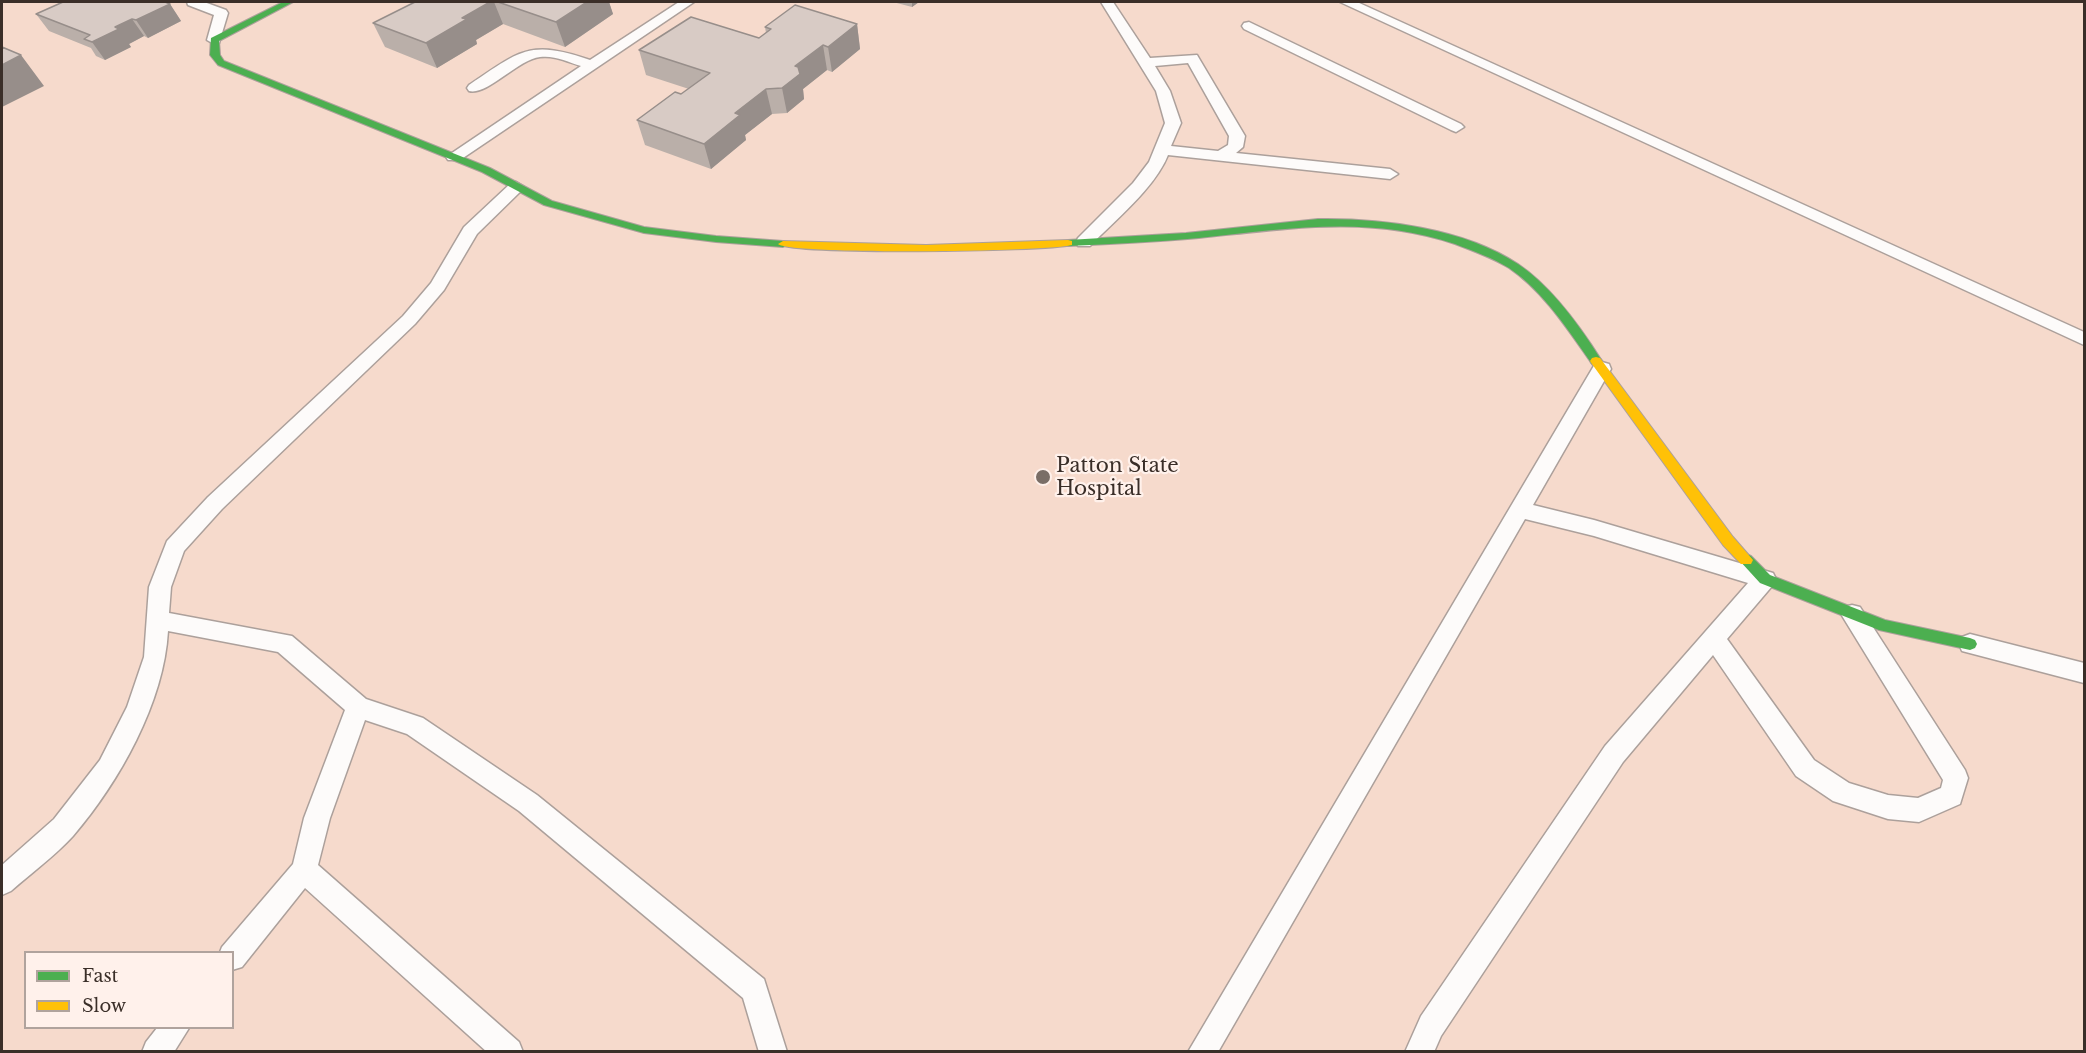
<!DOCTYPE html>
<html>
<head>
<meta charset="utf-8">
<style>
  body { margin:0 }
  #map { position:relative; width:2086px; height:1053px; overflow:hidden; background:#f2e4dd; font-family:"Libre Baskerville",serif }
  canvas { display:block }
  .frame { position:absolute; inset:0; border:3px solid #3a2e28; pointer-events:none }
  .legend { position:absolute; left:24px; top:951px; width:210px; height:78px; box-sizing:border-box; background:#fff1eb; border:2px solid #b0a39d; margin:0; padding:8px 10px; list-style:none; font-size:18px; color:#3a2e28 }
  .legend li { display:flex; align-items:center; gap:12px; height:30px }
  .legend b { width:30px; border:2px solid #b0a39d }
</style>
</head>
<body>
<div id="map">
<canvas width="2086" height="1053"></canvas>
<div class="frame"></div>
<ul class="legend">
<li><b style="height:8px;background:#4caf50"></b>Fast</li>
<li><b style="height:8px;background:#ffc107"></b>Slow</li>
</ul>
</div>
<script>
const context = document.querySelector('canvas').getContext('2d');
context.lineJoin = 'round';
function fillPath(path, color) { context.fillStyle = color; context.fill(path, 'evenodd'); }
function strokePath(path, color, width, dash) { context.strokeStyle = color; context.lineWidth = width; context.lineCap = dash ? 'butt' : 'round'; context.setLineDash(dash || []); context.stroke(path); }
function drawText(font, color, halo, rows, align = 'center') {
  context.font = font + ' "Libre Baskerville",serif'; context.lineWidth = 4.5; context.setLineDash([]); context.textBaseline = 'middle'; context.strokeStyle = halo; context.fillStyle = color; for (const [text, x, y, turn = 0] of rows) {
    context.save(); context.translate(x, y); context.rotate((+turn || 0) * Math.PI / 180); context.textAlign = isNaN(turn) ? turn : align; if (halo) context.strokeText(text, 0, 0); context.fillText(text, 0, 0); context.restore();
  }
}
fillPath(new Path2D(`
  M2,2H2084V1051L2,1052ZM26,952H232V1028H26Z`), '#f6dacc');
const lane = new Path2D(`
  M187,2H204L226,10L228,13L219,43L214,44L207,40L214,15L188,5Z
  M679,2H694L460,160H448L446,157L581,66C568,62 554,55 540,57C517,60 487,96 469,91L467,88L469,85C520,51 529,39 590,60Z
  M1101,2H1113L1150,58L1197,55L1245,136L1243,147L1236,153L1390,169L1398,174L1390,179L1168,155C1155,188 1114,221 1090,246H1078L1076,242L1078,238L1133,183L1149,162L1165,123L1156,91ZM1188,63L1229,136L1228,145L1218,151L1171,146L1181,123L1170,91L1155,66Z
  M1340,2H1357L2084,332V345Z
  M1249,22L1461,124L1464,127L1456,132L1451,130L1244,29L1242,26L1244,23Z
  M516,182L524,187L522,190L477,234L444,290L415,324L222,509L184,551L171,587L169,613L292,636L366,699L423,718L537,795L764,979L787,1052H759L743,998L519,811L407,734L365,720L330,818L318,865L519,1042L523,1052H487L305,888L242,967L232,970V952H220L222,947L293,864L304,818L345,710L278,652L168,631C164,703 119,782 73,836C55,856 31,873 11,891L2,895V865L54,819L100,760L127,707L144,657L149,587L167,541L208,497L403,316L431,283L464,227L510,184Z
  M1602,362L1609,364L1611,369L1533,505L1594,520L1773,573L1776,579L1773,585L1727,639L1814,760L1849,783L1888,795L1918,798L1941,788L1943,780L1841,614L1844,607L1852,605L1860,607L1965,770L1968,778L1960,804L1919,822L1888,819L1833,801L1796,776L1713,655L1623,762L1441,1036L1434,1052H1405L1421,1016L1605,746L1748,583L1594,536L1525,519L1218,1052H1188L1595,364Z
  M1970,634L2084,663V683L1962,651L1959,644L1962,637Z
  M157,1028H189L174,1052H142L146,1042Z`);
const fast = new Path2D(`
  M283,2H293L219,41L220,55L224,61L490,168L552,201L644,227L716,236L783,241L788,244L783,247L716,242L644,233L544,205L482,172L218,65L210,55L211,38Z
  M1318,219C1381,218 1464,228 1518,264C1552,287 1580,326 1602,361L1600,364H1592C1568,330 1544,292 1509,268C1493,258 1473,251 1455,244C1368,215 1288,229 1199,238C1156,242 1112,244 1068,246L1063,243L1068,240L1186,233Z
  M1746,554L1751,556L1770,575L1885,620L1970,638L1975,640L1977,644L1975,648L1970,650L1879,630L1760,583L1739,560L1741,556Z`);
const slow = new Path2D(`
  M1068,240L1072,241V245C1043,252 791,255 778,244L783,241L926,245Z
  M1596,357L1600,358L1733,537L1753,560L1751,564H1741L1723,545L1592,364L1590,361L1592,358Z`);
strokePath(lane, '#aca09b', 3);
strokePath(fast, '#aca09b', 2);
strokePath(slow, '#aca09b', 2);
fillPath(lane, '#fdfbfa');
fillPath(fast, '#4caf50');
fillPath(slow, '#ffc107');
fillPath(new Path2D(`
  M415,2H609L613,14L565,47L503,24L476,40L477,44L437,68L385,47L373,23Z
  M893,2H919L912,7Z
  M170,4L181,21L148,38L144,36L129,44L131,47L105,60L96,56L91,48L49,31L36,14Z
  M857,24L860,49L832,72L827,70L803,89L804,99L787,113L772,114L745,135L746,140L711,169L645,145L637,120L681,94L689,89L646,75L639,50L759,38L766,33L765,27Z`), '#baafa9');
fillPath(new Path2D(`
  M490,2H494L503,24L476,40L477,44L437,68L426,43L462,18Z
  M587,2H609L613,14L565,47L556,22Z
  M912,2H919L912,7Z
  M170,4L181,21L148,38L136,20Z
  M132,19L144,36L129,44L131,47L105,60L92,42L115,27Z
  M857,24L860,49L832,72L828,47Z
  M823,45L827,70L803,89L804,99L787,113L782,88L795,66Z
  M21,55L44,86L2,107V65Z
  M766,89L772,114L745,135L746,140L711,169L704,144L735,113Z`), '#978e8a');
const building = new Path2D(`
  M63,2H165L170,4L136,20L132,19L115,27L119,29L92,42L84,39L90,35L36,14Z
  M415,2H490L462,18L467,19L426,43L373,23Z
  M498,2H587L556,22Z
  M795,5L857,24L828,47L823,45L795,66L798,67L800,74L782,88L766,89L735,113L740,115L704,144L637,120L675,92L681,94L710,73L639,50L691,17L759,38L771,29L765,27Z
  M2,47L21,55L2,65Z`);
fillPath(building, '#d8cbc5');
strokePath(building, '#978e8a', 1.5);
for (const [x, y, r, color] of [
  [1043,477,8,"#7a6e67"]
]) { const dot = new Path2D(); dot.arc(x, y, r, 0, 2 * Math.PI); context.fillStyle = color; context.fill(dot); strokePath(dot, '#fff1eb', 2); }
drawText('20px', '#3a2e28', '#fff1eb', [
  ["Patton State",1056,466],
  ["Hospital",1056,489]
], 'left');
</script>
</body>
</html>
